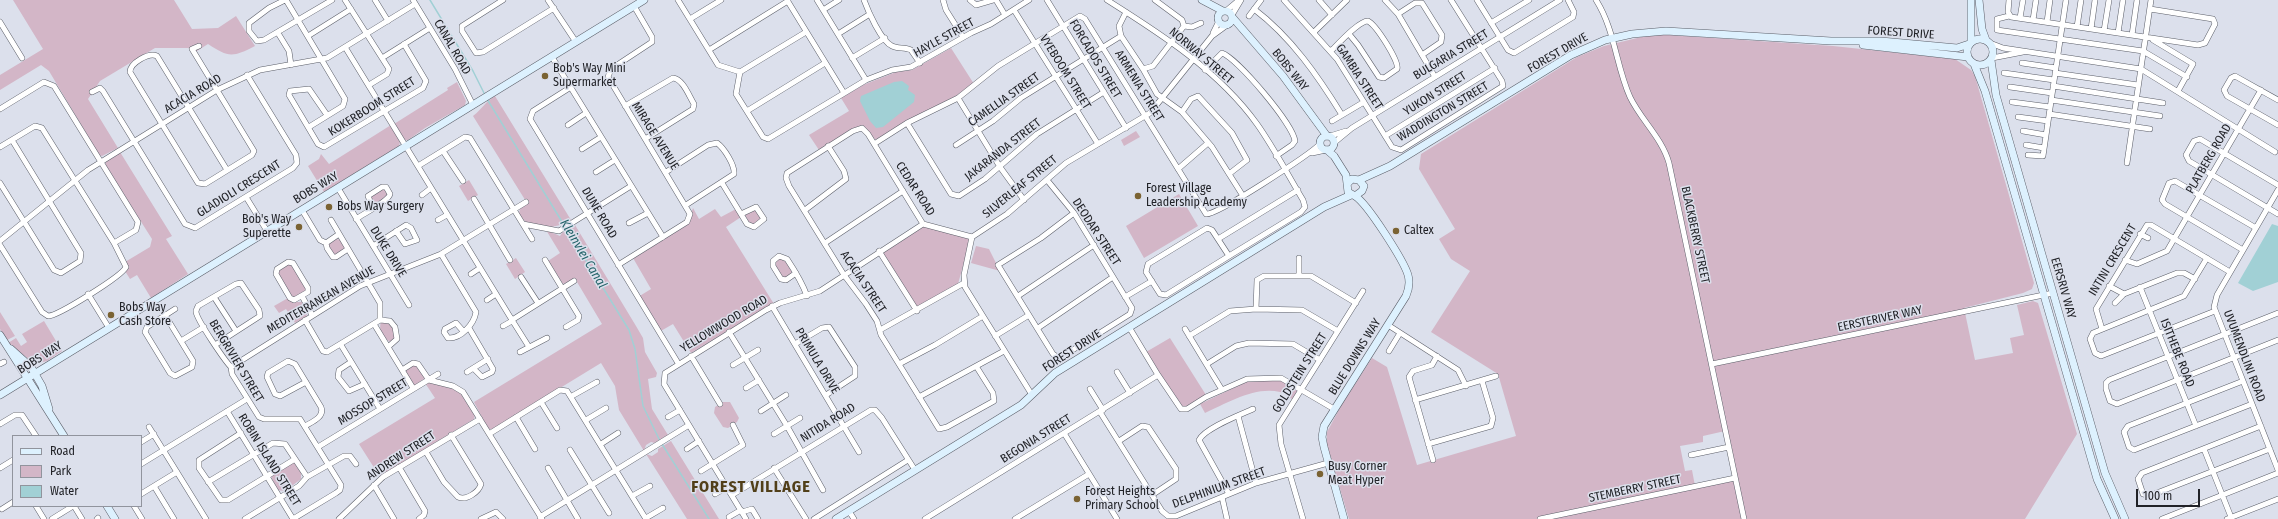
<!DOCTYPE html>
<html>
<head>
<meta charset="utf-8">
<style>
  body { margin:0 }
  #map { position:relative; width:2278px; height:519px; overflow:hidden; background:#dce0ec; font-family:"Fira Sans Condensed",sans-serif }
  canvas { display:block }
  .legend { position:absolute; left:12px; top:435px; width:130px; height:72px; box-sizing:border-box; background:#dce0ec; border:1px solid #91949d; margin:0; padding:5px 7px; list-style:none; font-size:12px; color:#212227 }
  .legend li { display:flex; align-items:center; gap:8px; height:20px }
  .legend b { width:20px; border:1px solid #91949d }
  .scale { position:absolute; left:2136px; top:489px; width:64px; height:18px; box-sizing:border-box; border:2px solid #212227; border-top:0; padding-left:5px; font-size:12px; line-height:14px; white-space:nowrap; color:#212227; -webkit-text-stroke:3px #dce0ec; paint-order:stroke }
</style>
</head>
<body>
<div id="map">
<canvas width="2278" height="519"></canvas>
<ul class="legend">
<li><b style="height:5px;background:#ddf1fe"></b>Road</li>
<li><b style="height:11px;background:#d3b6c7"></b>Park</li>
<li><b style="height:11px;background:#a1d0d5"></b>Water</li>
</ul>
<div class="scale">100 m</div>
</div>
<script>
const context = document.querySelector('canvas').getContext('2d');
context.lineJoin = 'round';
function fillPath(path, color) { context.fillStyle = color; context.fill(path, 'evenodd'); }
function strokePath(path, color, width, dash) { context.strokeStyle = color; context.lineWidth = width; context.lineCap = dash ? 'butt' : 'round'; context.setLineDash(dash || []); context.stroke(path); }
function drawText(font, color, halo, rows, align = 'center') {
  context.font = font + ' "Fira Sans Condensed",sans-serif'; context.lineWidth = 3; context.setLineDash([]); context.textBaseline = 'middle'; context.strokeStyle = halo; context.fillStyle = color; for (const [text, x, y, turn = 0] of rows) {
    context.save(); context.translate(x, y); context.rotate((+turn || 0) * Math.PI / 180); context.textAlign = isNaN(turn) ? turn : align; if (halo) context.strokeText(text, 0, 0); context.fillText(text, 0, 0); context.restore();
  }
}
fillPath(new Path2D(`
  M13,0H174L192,29L218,28L236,16L255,46C232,58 228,57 208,44L197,51L188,48H155L100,81L88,99L118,148L102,156L99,155L49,71L41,65L0,90V75L43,49Z
  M1654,34L1833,46L1955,59L1971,70L1975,76L2034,283L2032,289L2023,293L1964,308L1975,360L2013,353L2010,338L2024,335L2017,305L2033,301L2038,303L2077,434L2025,519H1349L1327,445V432L1341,406L1372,358L1387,367L1417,465L1516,436L1498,374L1431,332L1470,271L1451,259L1439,239L1455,229L1419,169L1421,154L1577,57L1604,46ZM1725,431L1734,478L1695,486L1692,470L1685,471L1680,446L1703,442V436Z
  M951,48L974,84L970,88L877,140L873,138L865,127L860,126L819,150L809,135L849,111L841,98L863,85L896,72L912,70Z
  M457,82L466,101L465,105L425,128L408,140H404L394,124L448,90L447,88Z
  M495,96L571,220C555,229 530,233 519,214L520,208L527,203L473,116C483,108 484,103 495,96Z
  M391,125L400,142L399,146L324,192L308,166L319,159L321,154L329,164Z
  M1136,131L1140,137L1124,146L1121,140Z
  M120,152L172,236L166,239L188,274L151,298L137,275L130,279L125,271V262L150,247L152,239L105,165L106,161Z
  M469,180L478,195L468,201L459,186Z
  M385,188L388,197L372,204L369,196Z
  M1179,194L1198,226L1144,258L1126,226Z
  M693,208L699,219L715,209L721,217L736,209L741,217L726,227L774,304L691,353L673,324L659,332L638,297L651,289L633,258L688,223Z
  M755,209L761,218L754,225L750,224L745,215Z
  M575,225L636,326L643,338L645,352L657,373L656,377L648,379L652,409L668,435L655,443L651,442L646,445L644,451L619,410L615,386L601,363L493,429H488L474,402L602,324L577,282L573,280L563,284L548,261L560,253L546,230L560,236L562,233Z
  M924,226L969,238L970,241L958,284L917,308L883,254L884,249Z
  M328 247a8 8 0 1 1 16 0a8 8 0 1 1-16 0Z
  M976,246L989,249L1000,271L971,263Z
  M516,258L525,272L515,279L506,264Z
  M780,258L785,259L792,270L791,274L787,277H783L775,267V261Z
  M288,264H292L307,290L293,298L277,274L278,271Z
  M288,298L292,302H303L308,312L306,317L295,323L286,309L279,313L274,306Z
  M0,312L15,336L7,340L0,329Z
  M44,321L62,351L47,361L35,364L8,343L16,338L21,346L27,342L22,334Z
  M387,321L393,328L396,339L391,342C383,339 378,330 381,322Z
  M1170,338L1206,395L1186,407L1180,406L1146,352Z
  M413,365H416L425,378L416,385H413L405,371Z
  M1282,380L1296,389L1297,392L1293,400C1289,397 1284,393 1280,392C1255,386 1227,403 1205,413L1200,404L1248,381Z
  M431,382L459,391L475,415L474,419L380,477L359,444L435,398L425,383Z
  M723,402H730L739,418L737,422L728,428L723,427L714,413L715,407Z
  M671,441L719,519H687L646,454L652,456L658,452V449Z
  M294,462L301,471V479L285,491L277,490L271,476Z`), '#d3b6c7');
fillPath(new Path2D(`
  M902,81L909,86L908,90L915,95L914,102L883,127L876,128L870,121L860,101L861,96L894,82Z
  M2272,224L2278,226V282L2253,291L2238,283Z`), '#a1d0d5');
strokePath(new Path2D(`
  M430,0L473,71L485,95
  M487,99L564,225
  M566,228L629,330L635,349L643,406L660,441
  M662,444L709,519`), '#a1d0d5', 1.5);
const street = new Path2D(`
  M285,0L269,8L249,23V31L257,41L264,40L332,0
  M286,0L345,99L343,106L309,127
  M345,0L389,69L387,74L369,85
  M375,0L388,21
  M413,0L455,69L473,105
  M503,0L462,26V31L476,53L483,52L554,8
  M548,0L576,42
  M678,0L718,65L740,72
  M787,0L844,93
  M817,0L866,80
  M864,0C868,11 881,41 892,46C898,49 905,47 911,50L920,63
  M943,0L946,10L963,37
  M970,0L976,5L993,0
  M996,0L1005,15
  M1047,0L1126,128
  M1107,0C1161,34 1219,71 1257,124C1274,148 1288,175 1303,200L1305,207L1301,212L1229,256
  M1284,0L1337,59L1392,147L1401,150L1503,86L1502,81L1451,0
  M1319,0L1332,15
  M1385,0L1398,14L1435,77
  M1477,0L1508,50L1514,53L1573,17L1574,12L1568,0
  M1596,0C1615,30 1616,66 1630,97C1641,120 1662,138 1669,163L1744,519
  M2009,0L2008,12L2011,17L2198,45L2205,43L2215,24L2213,19L2150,9
  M1254,9C1291,37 1318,76 1342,115
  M823,10L839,0
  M1014,10L1098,144
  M1226,11L1239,0
  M1398,14L1415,3H1422L1442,35L1441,42L1422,55
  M1232,15L1241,0
  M1249,16L1261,0
  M2009,16L1997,19V30L2143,51L2187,77
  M2020,18L2023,0
  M690,19L721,0
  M2033,20L2036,0
  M0,22L22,58
  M2047,22L2050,0
  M1491,23L1529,0
  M1184,26L1192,27L1201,23
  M2077,27L2081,0
  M2091,29L2095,0
  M2104,31L2109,0
  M1314,32L1347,0
  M278,33L289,51L291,65
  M1213,33L1219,21
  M2118,33L2123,0
  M838,34L870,14
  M2132,35L2137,0
  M308,36L351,9
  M1121,36L1143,69L1153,66L1184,26L1182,20L1155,0
  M2153,40L2193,64L2178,91
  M1990,43L2003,48L2141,69L2275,152
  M199,46L192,49L254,151L252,155L205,184L198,183L130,72C130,63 149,52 157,56L227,170
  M345,47L512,320L574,281
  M709,50L788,1
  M1331,50L1333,49C1340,42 1359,21 1368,21C1376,25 1400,62 1397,69L1384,78L1379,77L1358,45L1349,34
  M552,57L663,237
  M382,58L430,28
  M852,58L885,38
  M1992,58L2023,52
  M2022,63L2056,68
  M1143,69L1157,94L1182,112L1212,147L1243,196
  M1205,70L1222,53C1237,58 1293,124 1295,141L1292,145L1276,156
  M740,72L736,94L763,137L768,139L866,80L892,70L911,67L971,33L991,24L1029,0
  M740,72L806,32
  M2004,73L2054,80
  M2055,73L2138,85
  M2053,86L2163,103
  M571,87L533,111L530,119L678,363
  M2010,87L2052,93
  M92,92L100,88L103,91L185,224L195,228L293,168L297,163L296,155L247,75
  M958,98L1000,167L1024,200
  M2051,100L2160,116
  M2278,100L2235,76L2231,78L2224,90L2227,96L2278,125
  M2012,102L2050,107
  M625,106L673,78C683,79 689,96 694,104L693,109L645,139
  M0,109L44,82L54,86L138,222L136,230L114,243
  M747,111L825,63
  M1182,112L1191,99L1198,96L1232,133L1247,160L1229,174
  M2049,114L2150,129
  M327,115L309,89L290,91L289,95L318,144L324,147L423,88L426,81L404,44
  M2018,117L2048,121
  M1332,121L1364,102
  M907,123L958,98L998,66L1080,16L1085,19L1206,214C1216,216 1309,155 1320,144
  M568,125L586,113
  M2023,131L2046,135
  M1330,136L1346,131
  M1385,136L1495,68
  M1335,142L1352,128L1560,0
  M874,144L907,123L951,194L959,196L985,179L1037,134L1104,92
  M956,145L993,121L1021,98L1121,36L1119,26L1126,12
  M2026,145L2044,148
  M0,147L35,126L42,128L114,243L126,267C122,276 58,316 48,316L42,312L0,245
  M582,149L601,137
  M443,151L463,181
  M1312,153L1326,150
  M2028,155L2043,156L2066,0
  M2127,163L2151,0
  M418,166L465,137L470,138L532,239
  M1178,169L1208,143
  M596,172L615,160
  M666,172L708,145L717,143C724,148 735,165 734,174L686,205
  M1047,180L1074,213L1132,308L1130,314L1063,356L1057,357L1053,354L998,265L1041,238L1074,213
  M0,183L54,270L61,273L80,261L81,253L12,140
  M722,183L747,224L754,227L764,219L756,207L741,214
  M2278,185L2200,139L2194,141L2186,155L2189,161L2278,214
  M338,188L409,305
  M2278,190L2217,295L2214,307L2278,470
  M422,195L431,188
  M246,197L267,231
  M474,199L510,260
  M302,210L320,240L326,243
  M805,210L846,179L844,171L828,146
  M356,219C363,214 389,201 390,194L386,187H382L368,196L373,208
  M331,220L380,303V320
  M438,220L447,215
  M629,223L648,213
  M523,224L559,231L631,186
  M1207,228L1212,230L1229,256L1166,295L1160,294L1146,272L1148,264Z
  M2140,234L2148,238
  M972,237L923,224L868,134L862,128L853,131L787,173L786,178L789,186L844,275L866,304L877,321L881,335L939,429L947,427L994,401L993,393L976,366
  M1218,239L1298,190
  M0,241L88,170L217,90L260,70L327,58L415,4
  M326,243L327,248L333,257H336L348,249
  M326,243L339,234
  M825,243L903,191
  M373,246L406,225L411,228L417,240L405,244L396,231
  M2243,250L2165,204L2162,200L2169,183L2175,181L2256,228
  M879,251L917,311
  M441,254L476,312C474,324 461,339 448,338L444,332L445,329L456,323L463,331
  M1299,258V276
  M2207,258L2184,296L2093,333L2090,339L2095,353L2101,356L2215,311
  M545,260L579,316L578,320L566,327
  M2125,260L2137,264L2167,251L2261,90
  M288,262L293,263L308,288V292L294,300L290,298L276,274L277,269Z
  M618,265L687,222L690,214L608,77L611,69L652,42V37L634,6
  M796,273L786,280L781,279L773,266V261L779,256L787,259C795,271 802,282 807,296
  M471,274L480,268
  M521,277L538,303
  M2109,286L2124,294
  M2140,287L2196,426
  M88,294L109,328
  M302,296L312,315
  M1018,296L1094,245
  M214,297L236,331
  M1125,297L1152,281
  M487,300L496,294
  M2115,303L2124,294L2177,273H2184L2195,279
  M772,306L859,452
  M1256,309L1257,280L1264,276H1311L1356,303
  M2278,313L2109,380L2106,383V389L2110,401L2117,404L2278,340
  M165,315L193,361L192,367L175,376L170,373L145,332L147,327L175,309
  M305,320L323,351L327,352L380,320
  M380,320L390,321L395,327L397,339L388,347
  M512,320L529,347
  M374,324L413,388
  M1388,325L1458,370L1466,386
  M503,326L512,321
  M1129,327L1158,375L1181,409H1187L1206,397L1247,379L1281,378L1334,409
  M469,328L493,369L492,372L482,377L474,369
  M1038,328L1113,277
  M1185,329L1222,390
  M2102,329L2096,309L2147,225H2151L2230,272
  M880,330L964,283
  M729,332L787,426L823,490
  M995,336L1029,315
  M1189,336L1230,311L1256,309L1302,310L1338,331
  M181,341L204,327
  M795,344L822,328L829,327L855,367V376L826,395
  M215,345L260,316L259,310L241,283L236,284L198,306C197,309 196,309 196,312C197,320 225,361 231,367L232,374L259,417L264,419H300L341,485L340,490L336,493L293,519
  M341,345L380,409
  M1389,351L1400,333
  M520,352L547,338
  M691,356L720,404
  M351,362L339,370L338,377L349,391L365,384
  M0,364L4,362
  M899,364L935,345L983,316
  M1207,364L1236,346L1249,343L1293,344L1320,360
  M1712,364L2053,293
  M733,365L758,350
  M231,367L360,286L441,254L526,202
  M402,370L413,363L418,364L429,380
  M467,372L488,359
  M1117,372L1130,393
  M429,380L453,386L463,392L542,519
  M2243,381L2128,426L2124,432L2129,447L2134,450L2252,404
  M746,388L759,380
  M1090,389L1103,410
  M1032,395L965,287L964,275L972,237L1007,214L1066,163L1150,113L1212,36L1227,25
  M572,396L597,382
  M919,397L1004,351
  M1415,400L1496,376
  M541,402L557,428
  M227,411L293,519
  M761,411L786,395
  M1100,412L1162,511L1168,516H1176L1256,483L1328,463
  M1238,416L1256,483
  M516,417L535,449
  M668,417L680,410
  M586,420L606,408
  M0,424L15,415H22L36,436
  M305,426C312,422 325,417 321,407L295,364L288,361L268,373L267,377L275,394L280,396L306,382
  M2261,426L2142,473L2138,479L2143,494L2149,496L2270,449
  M149,427L206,519
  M241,433L199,460V468L221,500H228L295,459
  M1064,433L1117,519
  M489,434L560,390L567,391L646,519
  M774,434L800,418
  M1119,441L1142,426L1148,427L1176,469V479L1152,495
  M141,442L154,434
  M601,444L618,433
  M1428,444L1491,426L1493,418L1482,381
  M318,447L438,374
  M687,449L699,441
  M2204,449L2231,517
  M570,450L609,513
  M426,452L444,482L458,497C466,501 479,492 481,484L451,435
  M1691,455L1729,447
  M1433,460L1409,377L1413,371L1432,365L1437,356
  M141,464L247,399
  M399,467L425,511L424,515L419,519
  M0,468L13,460
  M548,468L578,519
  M774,468L806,519
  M701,471L743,445L733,425
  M208,482L273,443L285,444L307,477
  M374,485L394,519
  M154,486L174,519
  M141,494L177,472
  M715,494L727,487
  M1229,494L1199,440C1205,428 1240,415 1253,409
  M732,495L871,410H875L882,418L915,470
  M632,496L650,486
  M1222,497L1227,519
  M36,506L44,519
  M74,506L82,519
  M134,506L142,519
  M2,509L13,502
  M849,511L854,519
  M742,512L752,509L758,519
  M540,517L689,425
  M729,517L741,510
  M646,518L663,508
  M52,519L73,506
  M97,519L98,518
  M245,519L299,486L307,477L344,456H350L356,464
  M339,519L383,477L480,419
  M481,519L496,512L503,519
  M746,519L664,384L665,373L766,310L780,303L820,291L923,224
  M814,519L908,460
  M925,519L1158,375
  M1015,519L1089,474
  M1303,519L1281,444L1279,425L1363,291
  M1540,519L1735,478
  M2162,519L2278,473
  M2227,519L2278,499`);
const secondary = new Path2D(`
  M1202,0L1223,11
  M1971,0V42
  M1979,0L1982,29L1986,40
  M1218 18a7 7 0 1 1 14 0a7 7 0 1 1-14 0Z
  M1233,18L1283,76L1327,136
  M1967 52a13 13 0 1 1 26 0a13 13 0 1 1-26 0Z
  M1863,45L1968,57
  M1991,60L1996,95L2090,421L2105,473L2125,519
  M1974,64L1985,91L2097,479L2115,519
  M1320 143a7 7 0 1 1 14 0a7 7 0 1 1-14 0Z
  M1327,150L1334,156L1346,175L1348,192L1355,196L1362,191L1364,186L1359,180L1352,179L1348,183
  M1359,180L1390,166L1571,55L1605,40L1632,34L1666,31L1831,41H1881L1957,48L1969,44
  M0,335L64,436
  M11,349L31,367L42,386L49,409
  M0,395L644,0
  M107,506L115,519
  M836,519L1021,405L1055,373L1324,207L1351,195
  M1344,519L1324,447L1322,437L1324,426L1406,296C1409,289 1410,282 1408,275C1404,261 1367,203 1355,196`);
strokePath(street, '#5c5f69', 6);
strokePath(secondary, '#5c5f69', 8);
strokePath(street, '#fff', 5);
strokePath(secondary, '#ddf1fe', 7);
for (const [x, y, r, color] of [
  [545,76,4,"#7a6232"],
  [1138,196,4,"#7a6232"],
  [329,207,4,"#7a6232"],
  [299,227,4,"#7a6232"],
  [1396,231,4,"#7a6232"],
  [111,315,4,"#7a6232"],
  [1320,474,4,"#7a6232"],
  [1077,499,4,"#7a6232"]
]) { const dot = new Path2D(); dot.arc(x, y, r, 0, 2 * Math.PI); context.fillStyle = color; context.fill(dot); strokePath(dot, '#dce0ec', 1.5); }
drawText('12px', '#212227', '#dce0ec', [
  ["FOREST DRIVE",1901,33,4],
  ["HAYLE STREET",944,38,-29],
  ["CANAL ROAD",452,47,60],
  ["FOREST DRIVE",1558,53,-30],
  ["BULGARIA STREET",1451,55,-31],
  ["NORWAY STREET",1201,56,40],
  ["FORCADOS STREET",1095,59,59],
  ["BOBS WAY",1290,70,51],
  ["VYEBOOM STREET",1065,72,58],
  ["GAMBIA STREET",1359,77,57],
  ["ARMENIA STREET",1139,86,58],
  ["ACACIA ROAD",193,94,-31],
  ["YUKON STREET",1435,94,-32],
  ["CAMELLIA STREET",1004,100,-35],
  ["KOKERBOOM STREET",372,107,-32],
  ["WADDINGTON STREET",1443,112,-31],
  ["MIRAGE AVENUE",655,136,58],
  ["JAKARANDA STREET",1003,150,-38],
  ["PLATBERG ROAD",2209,159,-60],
  ["SILVERLEAF STREET",1020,187,-39],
  ["BOBS WAY",316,188,-31],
  ["GLADIOLI CRESCENT",239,189,-32],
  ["CEDAR ROAD",915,189,57],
  ["DUNE ROAD",599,213,59],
  ["DEODAR STREET",1096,232,57],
  ["BLACKBERRY STREET",1695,235,78],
  ["DUKE DRIVE",388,252,58],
  ["INTINI CRESCENT",2113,260,-59],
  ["ACACIA STREET",863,282,56],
  ["EERSRIV WAY",2063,288,74],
  ["MEDITERRANEAN AVENUE",321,300,-30],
  ["EERSTERIVER WAY",1880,319,-12],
  ["YELLOWWOOD ROAD",724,324,-31],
  ["FOREST DRIVE",1072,351,-33],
  ["ISITHEBE ROAD",2177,353,68],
  ["UVUMENDLINI ROAD",2244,356,69],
  ["BLUE DOWNS WAY",1355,357,-58],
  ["BOBS WAY",40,358,-32],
  ["BERGRIVIER STREET",236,361,59],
  ["PRIMULA DRIVE",817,361,59],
  ["GOLDSTEIN STREET",1300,373,-58],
  ["MOSSOP STREET",373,402,-31],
  ["NITIDA ROAD",828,423,-32],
  ["BEGONIA STREET",1036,439,-32],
  ["ANDREW STREET",401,456,-33],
  ["ROBIN ISLAND STREET",269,460,58],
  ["DELPHINIUM STREET",1219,488,-20],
  ["STEMBERRY STREET",1635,489,-12]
]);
drawText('12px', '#212227', '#dce0ec', [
  ["Bob's Way Mini",553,69],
  ["Supermarket",553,83],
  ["Forest Village",1146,189],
  ["Leadership Academy",1146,203],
  ["Bobs Way Surgery",337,207],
  ["Bob's Way",291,220,"right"],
  ["Superette",291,234,"right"],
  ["Caltex",1404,231],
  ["Bobs Way",119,308],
  ["Cash Store",119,322],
  ["Busy Corner",1328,467],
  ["Meat Hyper",1328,481],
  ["Forest Heights",1085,492],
  ["Primary School",1085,506]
], 'left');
drawText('italic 13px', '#226268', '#dce0ec', [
  ["Kleinvlei Canal",583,254,59]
]);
context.letterSpacing = '1px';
drawText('bold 16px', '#513f19', '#dce0ec', [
  ["FOREST VILLAGE",751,488]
]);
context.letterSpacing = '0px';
</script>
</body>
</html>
